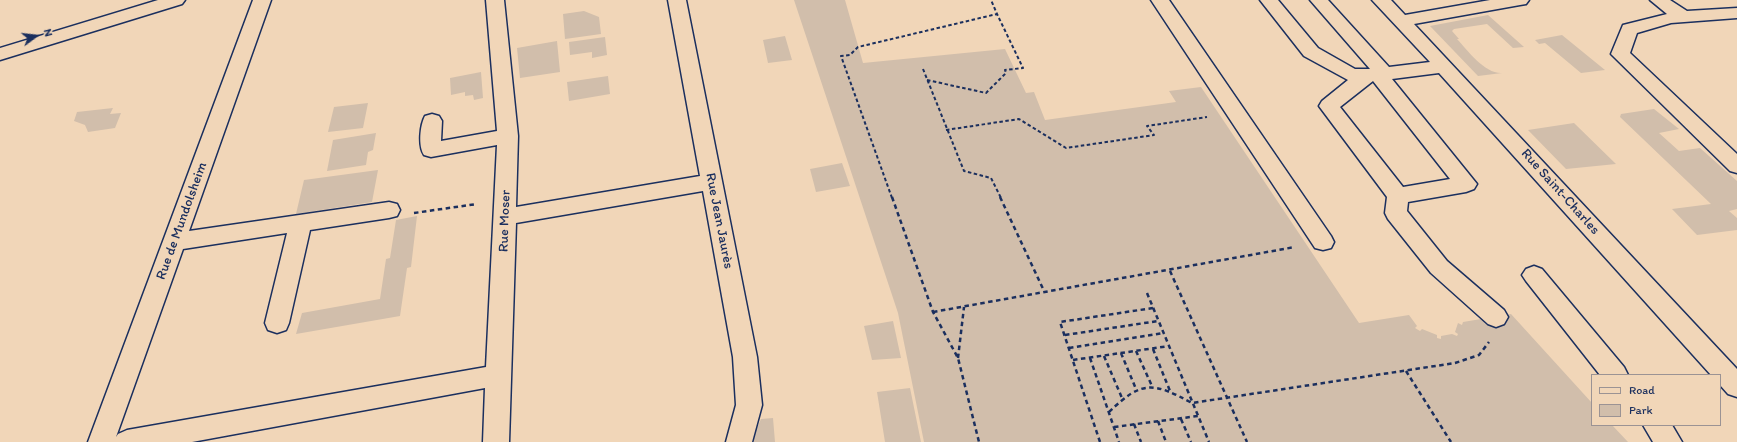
<!DOCTYPE html>
<html>
<head>
<meta charset="utf-8">
<style>
  body { margin:0 }
  #map { position:relative; width:1737px; height:442px; overflow:hidden; background:#f1d6b8; font-family:Itim,sans-serif }
  canvas { display:block }
  .legend { position:absolute; left:1591px; top:374px; width:130px; height:52px; box-sizing:border-box; background:#f1d6b8; border:1px solid #9b9394; margin:0; padding:5px 7px; list-style:none; font-size:12px; color:#1b2f5e }
  .legend li { display:flex; align-items:center; gap:8px; height:20px }
  .legend b { width:20px; border:1px solid #9b9394 }
  .north { position:absolute; left:16px; top:16px; width:40px; height:40px; -webkit-text-stroke:3px #f1d6b8; paint-order:stroke; rotate:75deg; font-size:11px; font-weight:700; line-height:16px; text-align:center; color:#1b2f5e }
  .north::after { content:''; display:block; margin:auto; width:14px; height:18px; background:#1b2f5e; clip-path:polygon(50% 0,100% 100%,50% 72%,0 100%) }
</style>
</head>
<body>
<div id="map">
<canvas width="1737" height="442"></canvas>
<ul class="legend">
<li><b style="height:5px;background:#f1d6b8"></b>Road</li>
<li><b style="height:11px;background:#d1beab"></b>Park</li>
</ul>
<div class="north">N</div>
</div>
<script>
const context = document.querySelector('canvas').getContext('2d');
context.lineJoin = 'round';
function fillPath(path, color) { context.fillStyle = color; context.fill(path, 'evenodd'); }
function strokePath(path, color, width, dash) { context.strokeStyle = color; context.lineWidth = width; context.lineCap = dash ? 'butt' : 'round'; context.setLineDash(dash || []); context.stroke(path); }
function drawText(font, color, halo, rows, align = 'center') {
  context.font = font + ' Itim,sans-serif'; context.lineWidth = 3.5; context.setLineDash([]); context.textBaseline = 'middle'; context.strokeStyle = halo; context.fillStyle = color; for (const [text, x, y, turn = 0] of rows) {
    context.save(); context.translate(x, y); context.rotate((+turn || 0) * Math.PI / 180); context.textAlign = isNaN(turn) ? turn : align; if (halo) context.strokeText(text, 0, 0); context.fillText(text, 0, 0); context.restore();
  }
}
fillPath(new Path2D(`
  M794,0H845L863,63L1005,49L1026,93L1034,92L1045,120L1176,102L1169,91L1201,87L1359,323L1409,315L1417,326L1415,328L1420,331L1422,329L1437,335V338L1441,339V336L1452,334L1457,336L1458,334L1455,332L1458,323L1462,325L1463,322L1511,314L1592,403V425H1612L1628,442H924L898,313Z
  M584,11L599,17L601,34L565,39L563,14Z
  M1488,15L1524,47L1513,48L1487,24L1454,29L1452,31L1459,39H1457C1468,51 1485,74 1502,73L1478,76L1430,26Z
  M1562,35L1605,70L1581,73L1545,43L1539,44L1535,40Z
  M785,36L792,60L768,63L763,40Z
  M605,37L607,55L592,58V52L570,55L569,42Z
  M557,41L560,72L520,78L517,48Z
  M481,72L483,98L474,100L473,95L465,96V92L451,95L450,78Z
  M608,76L610,94L569,101L567,82Z
  M368,103L363,128L328,132L334,107Z
  M113,108L110,114L121,113L115,128L88,132L85,125L74,121L77,112Z
  M1654,109L1679,129L1659,133L1679,151L1700,148L1737,181V209L1729,211L1737,218V230L1697,235L1672,209L1711,204L1620,117L1621,114Z
  M1574,123L1616,164L1566,169L1528,130Z
  M376,133L373,150L368,152L366,165L327,171L333,140Z
  M842,163L850,186L816,192L810,169Z
  M378,170L372,202L296,214L304,180Z
  M417,216L411,267L407,268L400,316L296,334L302,313L380,299L386,259L390,258L396,220Z
  M893,321L901,358L872,360L864,326Z
  M910,388L921,442H885L877,392Z
  M773,418L775,442H751L761,419Z`), '#d1beab');
const minor = new Path2D(`
  M253,0H271L189,231L389,202L397,204L400,210L397,216L389,218L310,230L289,323L286,330L277,333L268,330L265,323L287,233L183,249L116,437L118,434L127,430L486,367L497,145L431,157L424,155C418,146 420,125 425,116L432,114L439,116L442,121L441,141L497,131L486,0H504L518,136L516,207L700,176L668,0H686L757,357L762,405L752,442H726L736,405L733,357L703,191L516,223L509,442H483L485,388L192,442H88Z
  M1151,0H1169L1331,236L1334,242L1331,248L1323,250L1315,248Z
  M1260,0H1278L1318,48L1355,69H1370L1310,0H1328L1389,67L1430,62L1372,0H1391L1405,15L1490,0H1529L1526,4L1520,5L1414,24L1737,369V397L1728,394L1720,385V375H1711L1439,73L1392,79L1477,184L1474,189L1466,192L1408,202L1407,211L1447,261L1504,310L1508,317L1504,324L1496,327L1488,324L1431,273L1388,219L1385,213L1387,197L1319,106L1322,101L1348,80L1304,56ZM1373,81L1450,179L1403,187L1340,107Z
  M1650,0H1670L1687,11L1737,8V18L1671,23L1637,33L1630,53L1737,154V173L1730,171L1611,54L1623,25L1667,14Z
  M1534,266L1542,269L1624,367L1628,375H1600L1526,281L1522,275L1526,269Z
  M1643,425H1672L1682,442H1653Z`);
const major = new Path2D(`
  M158,0H185L182,4L0,60V48Z`);
strokePath(minor, '#1b2f5e', 3);
strokePath(major, '#1b2f5e', 3);
strokePath(new Path2D(`
  M923,69L964,171L991,178L1001,198
  M927,80L986,93L1006,73L1005,70L1023,68L997,14
  M946,130L1019,119L1066,148L1154,135L1147,126L1207,117
  M892,198L841,56L850,55L858,47L997,14L991,0`), '#1b2f5e', 2, [3.5, 2.5]);
strokePath(new Path2D(`
  M892,197L933,312L958,358L979,442
  M1000,197L1045,293
  M414,213L477,204
  M1170,271L1247,442
  M1147,293L1209,442
  M933,312L1295,247
  M1065,335L1158,321
  M1069,348L1164,333
  M1153,349L1170,391
  M1136,351L1152,386
  M1121,353L1136,389
  M1104,356L1122,398
  M958,358L964,307
  M1090,358L1119,442
  M1073,360L1169,346
  M1406,371L1451,442
  M1109,412C1142,380 1153,382 1192,403L1455,363L1479,355L1489,342
  M1181,419L1191,442
  M1158,421L1166,442
  M1134,424L1141,442
  M1114,427L1198,416
  M1100,442L1060,322L1153,308`), '#1b2f5e', 2.5, [4.5, 3.5]);
fillPath(minor, '#f1d6b8');
fillPath(major, '#f1d6b8');
drawText('14px', '#1b2f5e', '#f1d6b8', [
  ["Rue Saint-Charles",1560,192,48],
  ["Rue de Mundolsheim",182,221,-70],
  ["Rue Moser",505,221,-88],
  ["Rue Jean Jaurès",719,221,79]
]);
</script>
</body>
</html>
